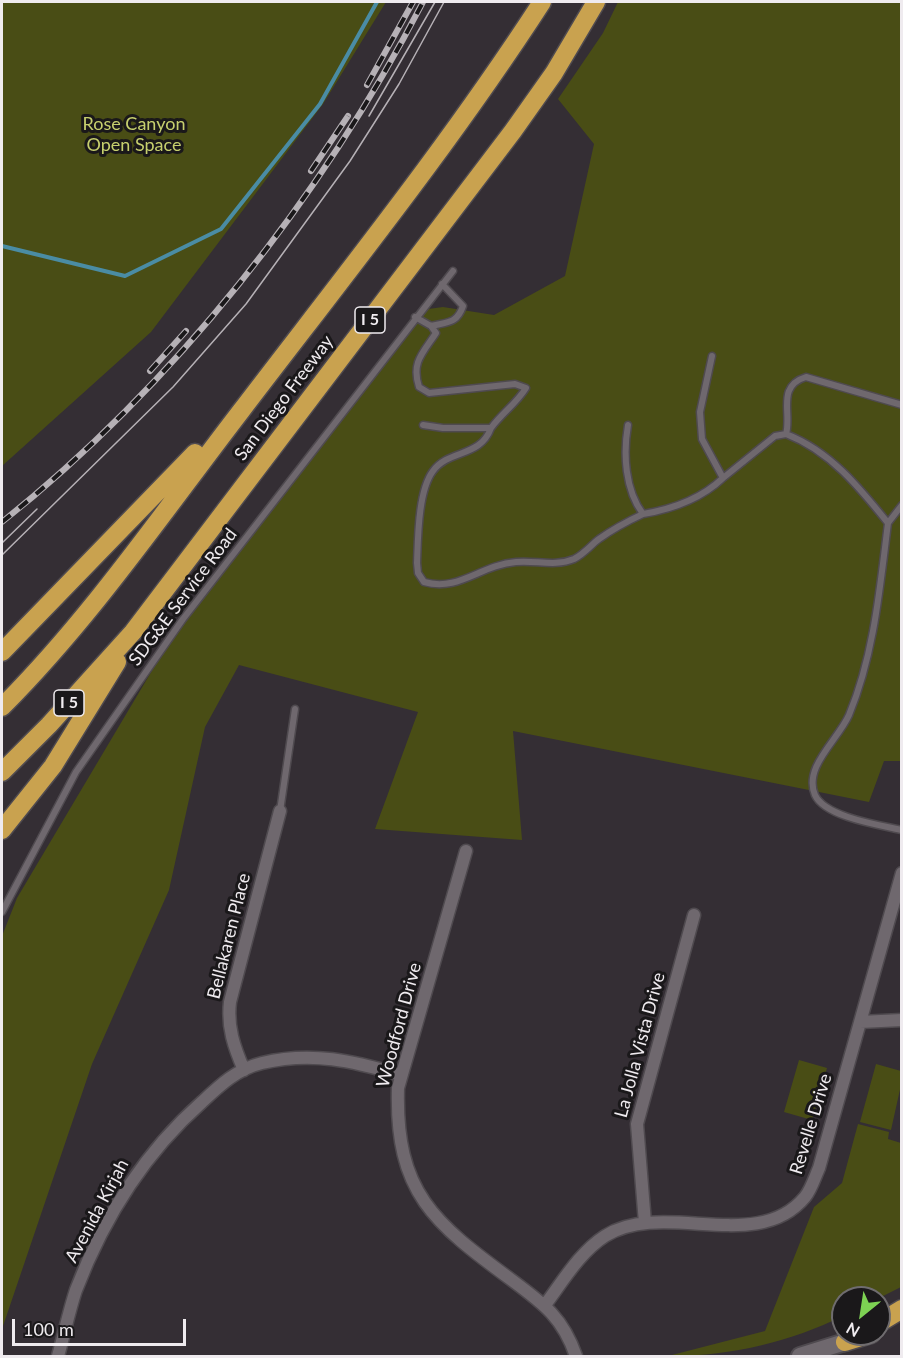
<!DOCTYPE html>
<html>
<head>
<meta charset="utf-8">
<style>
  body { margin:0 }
  #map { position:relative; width:903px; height:1358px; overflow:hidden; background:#342e34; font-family:Lato,sans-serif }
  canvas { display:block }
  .frame { position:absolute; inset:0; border:3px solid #efebef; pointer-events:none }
  .north { position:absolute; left:831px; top:1286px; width:60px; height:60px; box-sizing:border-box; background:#1a181a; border:2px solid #6f6c6f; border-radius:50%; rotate:210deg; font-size:16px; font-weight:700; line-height:24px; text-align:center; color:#efebef }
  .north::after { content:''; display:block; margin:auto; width:21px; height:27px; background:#7dd153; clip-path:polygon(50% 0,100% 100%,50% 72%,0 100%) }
  .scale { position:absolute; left:12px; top:1319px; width:174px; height:27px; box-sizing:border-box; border:3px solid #efebef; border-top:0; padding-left:8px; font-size:18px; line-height:21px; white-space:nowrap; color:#efebef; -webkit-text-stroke:4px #1a181a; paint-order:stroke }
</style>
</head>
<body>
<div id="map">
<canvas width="903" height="1358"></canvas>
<div class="frame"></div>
<div class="north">N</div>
<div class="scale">100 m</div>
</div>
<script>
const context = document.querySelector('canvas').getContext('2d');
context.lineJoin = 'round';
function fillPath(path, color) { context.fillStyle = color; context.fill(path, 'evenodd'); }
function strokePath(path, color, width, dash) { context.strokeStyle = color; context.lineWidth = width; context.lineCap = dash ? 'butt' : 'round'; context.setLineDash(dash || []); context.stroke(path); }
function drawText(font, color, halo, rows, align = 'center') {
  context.font = font + ' Lato,sans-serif'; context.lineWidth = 6; context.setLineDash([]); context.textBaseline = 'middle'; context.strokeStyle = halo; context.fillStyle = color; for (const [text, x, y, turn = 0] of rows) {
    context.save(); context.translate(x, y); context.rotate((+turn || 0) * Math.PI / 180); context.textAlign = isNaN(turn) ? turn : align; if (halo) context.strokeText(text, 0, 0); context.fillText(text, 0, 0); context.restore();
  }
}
fillPath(new Path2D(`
  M2,2H386L323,104L151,332L2,466Z
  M618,2H901V761H884L869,802L513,731L522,840L375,829L418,712L239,665L205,727L169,890L92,1064L2,1329V936L17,898L166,647L421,310L443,307L494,315L565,276L594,144L558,99L603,33Z
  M799,1060L827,1068L812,1120L784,1112Z
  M876,1064L901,1071V1085L891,1130L860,1122Z
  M858,1124L889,1132L888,1139L901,1143V1287L879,1298H843V1316C790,1342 727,1357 668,1356L765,1331L814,1207L842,1183Z`), '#494d15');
strokePath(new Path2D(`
  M2,246L125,276L221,229L320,104L377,2`), '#4a8ca4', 4);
const lane = new Path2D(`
  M415,317L431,326C447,322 457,324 463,306L442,284
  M423,425L443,428H491C502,413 516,404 526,388L515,384L429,393L419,387C411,362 423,353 436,333L431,326
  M491,428C480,458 449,449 433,471C418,491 418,538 417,563L418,573L424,582C459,592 480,565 516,562C536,560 555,567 574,559C584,554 591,545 599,539C613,529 628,521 643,514C625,490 623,454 628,425
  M786,434C830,451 859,487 888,523C880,587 874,655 849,715C838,740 803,767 815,795C825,817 879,825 902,830
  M723,478L775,436L786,434C792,414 776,386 806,377L902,405
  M643,514C673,509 701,499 723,478L702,439L700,412L712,356
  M888,523L902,505
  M280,811L295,709
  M2,912L76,772L183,619L453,271`);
const street = new Path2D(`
  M466,851L398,1088C395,1193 434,1223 513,1281C544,1304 563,1318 576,1356
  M860,1022L902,1020
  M244,1070C234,1047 227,1027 230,1002L280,811
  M645,1223L637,1124L694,915
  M545,1305C563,1281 580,1252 605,1236C664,1199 757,1255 805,1197C811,1190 815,1177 819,1168L902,873
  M58,1356C64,1335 69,1311 76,1290C104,1217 143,1154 202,1102C220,1085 237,1069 262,1063C312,1051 353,1061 401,1075`);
const secondary = new Path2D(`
  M800,1356L845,1342`);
const highway = new Path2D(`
  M2,652L195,453
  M2,707C91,618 164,511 241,411C344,276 450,144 542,2
  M2,772L49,725L133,632L513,131L554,73L596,2
  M2,830L53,766L117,662
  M879,1323L902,1309
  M845,1342L871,1334`);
strokePath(lane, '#4f4a4f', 9);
strokePath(street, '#4f4a4f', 15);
strokePath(secondary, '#4f4a4f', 20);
strokePath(highway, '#4f4a4f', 21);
strokePath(lane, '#6f686e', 6);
strokePath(street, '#6f686e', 12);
strokePath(secondary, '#6f686e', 16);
strokePath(highway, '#c9a24f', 18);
strokePath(new Path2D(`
  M369,116L435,2
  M2,543L37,509
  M2,555L173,387L246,304L350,161L399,84L444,2`), '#b6b1b6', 1.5);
const rail = new Path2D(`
  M367,85L413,2
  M311,171L348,116
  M150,371L186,331
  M2,522C174,385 322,197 423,2`);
strokePath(rail, '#b6b1b6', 6);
strokePath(rail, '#1a181a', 4, [11]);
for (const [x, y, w] of [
  [370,320,30],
  [69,703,30]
]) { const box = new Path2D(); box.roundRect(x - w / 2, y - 13, w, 26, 4.5); context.fillStyle = '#1a181a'; context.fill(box); strokePath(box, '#efebef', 1.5); }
drawText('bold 16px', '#efebef', null, [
  ["I 5",370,320],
  ["I 5",69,703]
]);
drawText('18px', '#c7d06e', '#1a181a', [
  ["Rose Canyon",134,124],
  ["Open Space",134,145]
]);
drawText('18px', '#efebef', '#1a181a', [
  ["San Diego Freeway",284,398,-53],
  ["SDG&E Service Road",183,597,-53],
  ["Bellakaren Place",229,936,-76],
  ["Woodford Drive",399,1025,-75],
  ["La Jolla Vista Drive",640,1045,-75],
  ["Revelle Drive",811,1124,-73],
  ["Avenida Kirjah",97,1211,-62]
]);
</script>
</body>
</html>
